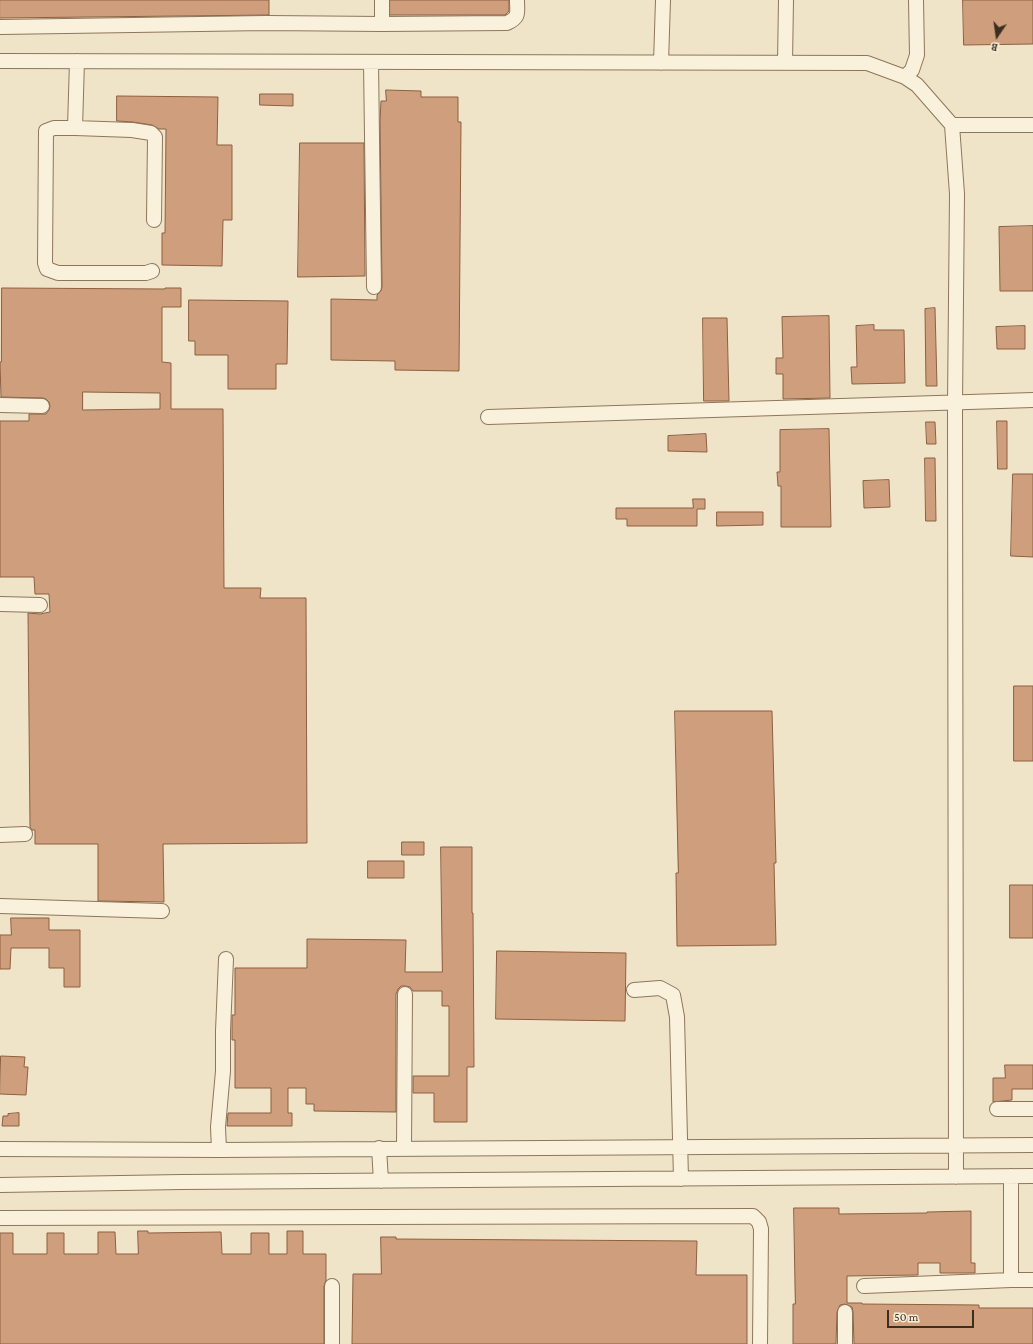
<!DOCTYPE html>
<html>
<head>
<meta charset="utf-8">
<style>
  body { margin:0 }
  #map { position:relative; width:1033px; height:1344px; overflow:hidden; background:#f0e4c8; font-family:"Crimson Pro",serif }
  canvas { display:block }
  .north { position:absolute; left:977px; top:16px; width:40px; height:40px; -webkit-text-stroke:3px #f7eed8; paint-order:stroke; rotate:193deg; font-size:11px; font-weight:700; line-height:16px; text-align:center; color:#3d2e20 }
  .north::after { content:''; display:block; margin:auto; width:14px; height:18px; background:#3d2e20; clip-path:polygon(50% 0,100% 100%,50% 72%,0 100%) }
  .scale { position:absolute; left:887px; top:1310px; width:87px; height:18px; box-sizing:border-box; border:2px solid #3d2e20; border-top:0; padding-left:5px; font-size:12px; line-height:14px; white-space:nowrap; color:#3d2e20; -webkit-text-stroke:3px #f7eed8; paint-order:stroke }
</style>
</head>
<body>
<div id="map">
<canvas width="1033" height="1344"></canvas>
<div class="north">B</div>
<div class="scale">50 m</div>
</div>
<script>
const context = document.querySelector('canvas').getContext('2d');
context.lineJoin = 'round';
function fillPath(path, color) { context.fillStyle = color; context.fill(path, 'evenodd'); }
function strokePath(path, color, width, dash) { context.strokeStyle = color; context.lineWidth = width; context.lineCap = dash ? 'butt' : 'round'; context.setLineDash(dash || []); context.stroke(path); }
const building = new Path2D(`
  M0,0H269V15L0,18Z
  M390,0H509V11L505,15H390Z
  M963,0H1033V44L964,45Z
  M386,90L421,91V97H458V122H461L459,371L395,370V361L331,360V299L377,300V295L381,291L382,287L380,121L381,101H386Z
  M260,94H293V106L260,105Z
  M117,96L218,97L217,145H232V220H223L222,266L162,265V233H165L166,129H159L152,125L133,122L117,121Z
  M300,143H364L365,276L298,277Z
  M1033,226V291H1000L999,227Z
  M2,288L165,289V288H181V307H162V362L171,363V409H223L224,588H261L260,598H306L307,843L163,844L164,902L98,901V844H35V830H32L30,827L28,613L40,614L50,612L49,594H35L34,577H0V421H29V414H46L49,410L50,406L49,402L46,399L43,398L1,397L0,362H1ZM83,392L160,393V409L83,410Z
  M189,300L288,301L287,364H276V389H228V355H195V341H189Z
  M935,308L937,386H926L925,309Z
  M829,316L830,398L783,399V374H776V358H783L782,317Z
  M703,318H727L729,401H704Z
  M874,325V330H904L905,383L852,384L851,367H857L856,326Z
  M1025,326V349H997L996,327Z
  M997,421H1007V469H998Z
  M926,422H935L936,444H927Z
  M829,429L831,527H781V486H778L777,472H780V430Z
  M706,434L707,452L668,451V436Z
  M925,458H935L936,521H926Z
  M1013,474H1033V557L1011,556Z
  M889,480L890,507L864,508L863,481Z
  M693,499H705V509H697V526H627V519H616V508H693Z
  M717,512H763V525L717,526Z
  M1014,686H1033V761H1014Z
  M675,711H772L776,863H774L776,945L677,946L676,873H678Z
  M402,842H424V855H402Z
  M441,847H472V913H473L474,1067H467V1122H434V1093H413V1076H449V1006H442V991H413L410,987L405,986H401L398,989L396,994V1112L314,1111V1104H306V1088H288V1113H292V1126H227L228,1113H271V1088H235V1040H232V1015H235V968H307V939L406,940L405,972H442Z
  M368,861H404V878H368Z
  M1010,885H1033V938H1010Z
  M11,918H49V930H80V987H64V968H49V948H11L10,969H0V935H11Z
  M497,951L626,953L625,1021L496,1019Z
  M1,1056L25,1057L24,1067H28L26,1095L0,1094Z
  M1005,1065H1033V1089H1012V1100L993,1102V1078H1005Z
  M19,1113V1126H2L3,1116H8V1114Z
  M794,1208H839V1214L927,1213V1212L971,1211V1263H975V1273H940V1263H918V1275L847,1276V1303H862V1304L979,1305V1308H1033V1344H854L853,1312L852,1307L845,1304L840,1305L837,1312L836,1344H793V1304H795Z
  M138,1231H148V1233L221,1232L222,1254H251V1233H269V1254H287V1231H303V1254H326V1280L324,1286V1344H0V1233H13V1254H47V1233H64V1254H98V1232H115L116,1254H138Z
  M381,1237H396V1239L697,1241L696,1275H747V1344H352L353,1274H381Z`);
fillPath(building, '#cf9f7d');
strokePath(building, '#8d5f41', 1);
const minor = new Path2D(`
  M382,24V0
  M0,27L266,23L382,24L507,23C520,17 517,13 517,0
  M0,61L867,63L905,77L917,85L952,125L957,194L955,403L956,1177
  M77,61L75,128H54L46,131L45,263L47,269L58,273H146L152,271
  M371,62L374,287
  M661,63L663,0
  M785,63L786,0
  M905,77L912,70L917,55L916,0
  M952,125H1033
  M75,128L132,130L151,133L155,137L154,220
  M0,405L42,406
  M488,417L1033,400
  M0,604L40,605
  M0,835L25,834
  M0,906L162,911
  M634,990L660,988L673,995L677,1017L681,1179
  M997,1109H1033
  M379,1148L381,1181
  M404,1148L405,994
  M0,1149L219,1150L1033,1145
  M219,1150L218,1127L223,1071V1031L226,959
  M1011,1176V1280H1033
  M0,1185L182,1182L1033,1176
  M0,1218L753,1216L759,1222L761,1229L760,1344
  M332,1286V1344
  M864,1286L1011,1280
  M845,1344V1312`);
strokePath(minor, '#8d765c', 16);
strokePath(minor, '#faf1dc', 14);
</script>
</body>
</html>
